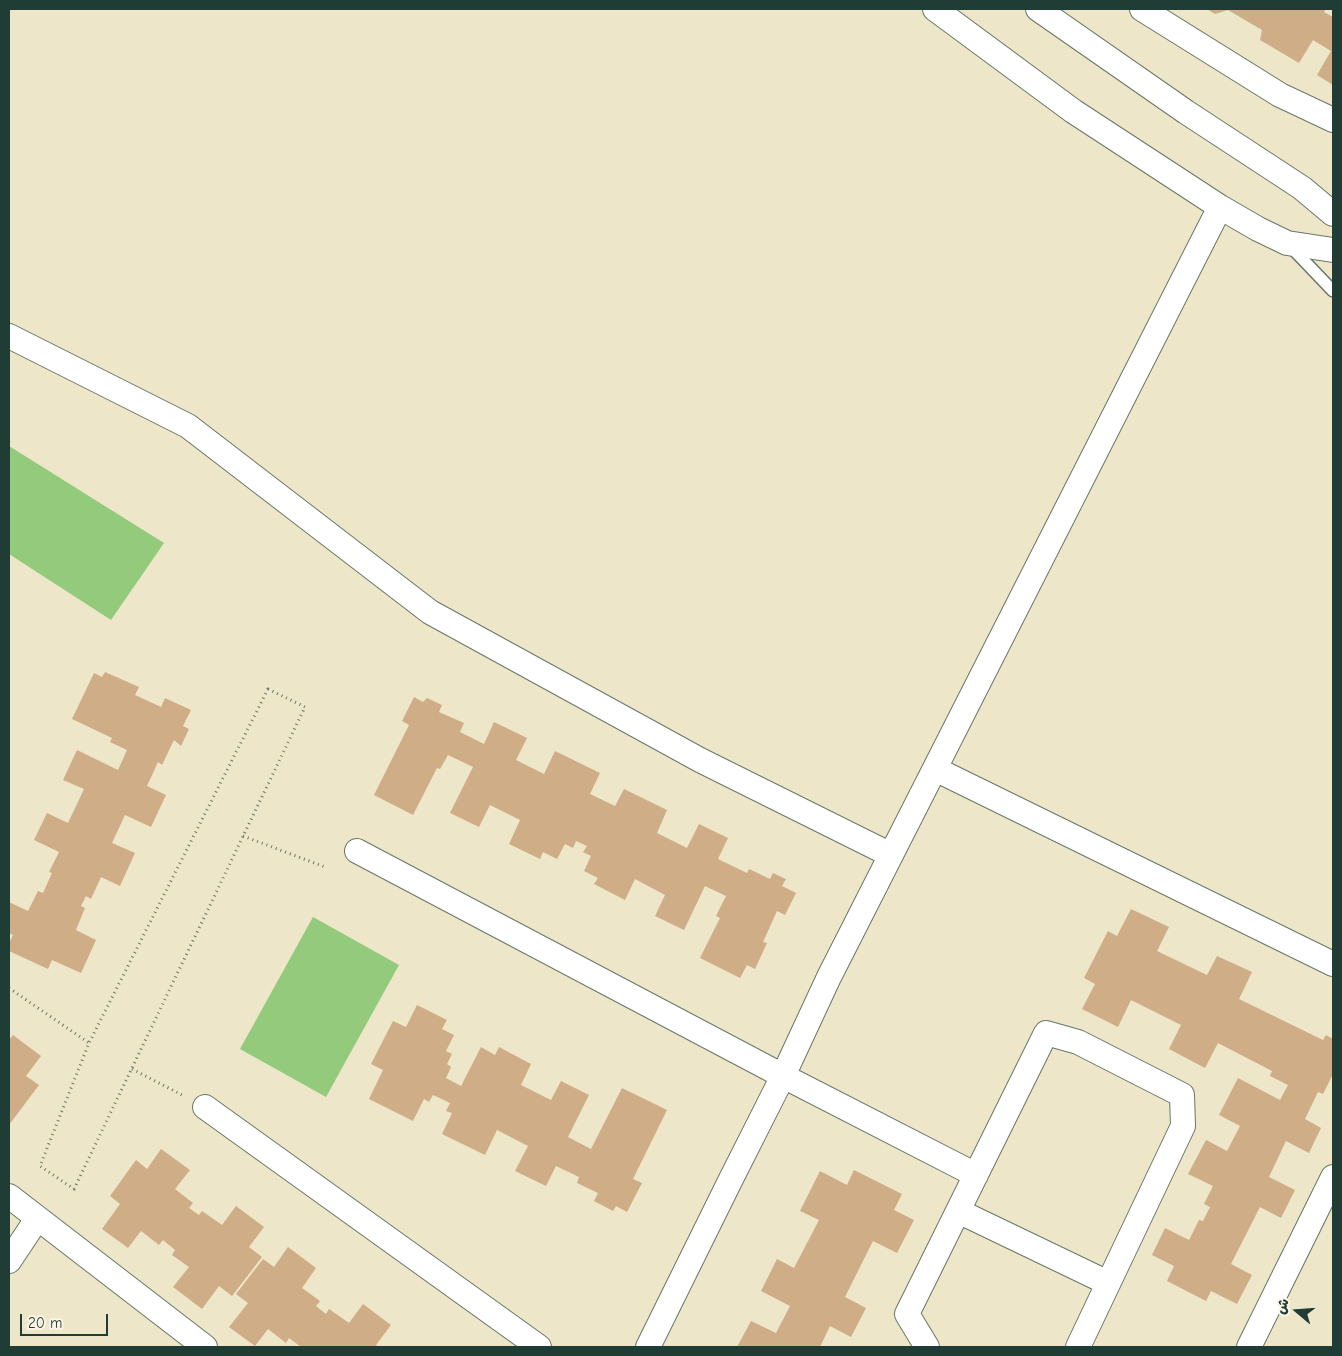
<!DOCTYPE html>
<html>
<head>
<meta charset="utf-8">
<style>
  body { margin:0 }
  #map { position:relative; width:1342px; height:1356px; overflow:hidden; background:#eee6c8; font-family:"Comic Neue","Playpen Sans Arabic",sans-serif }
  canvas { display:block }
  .frame { position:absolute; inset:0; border:10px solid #1f3d34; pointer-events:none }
  .north { position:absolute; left:1272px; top:1286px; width:50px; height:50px; -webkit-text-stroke:4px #fcf5e5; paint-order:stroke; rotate:288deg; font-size:14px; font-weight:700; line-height:20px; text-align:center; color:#1f3d34 }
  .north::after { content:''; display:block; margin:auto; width:18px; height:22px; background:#1f3d34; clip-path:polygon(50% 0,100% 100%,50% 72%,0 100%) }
  .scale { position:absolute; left:20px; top:1314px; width:88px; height:22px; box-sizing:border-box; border:2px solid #1f3d34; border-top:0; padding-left:6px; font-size:15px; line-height:18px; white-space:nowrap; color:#1f3d34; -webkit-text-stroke:4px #fcf5e5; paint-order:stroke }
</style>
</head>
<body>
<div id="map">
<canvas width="1342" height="1356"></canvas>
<div class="frame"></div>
<div class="north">ش</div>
<div class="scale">20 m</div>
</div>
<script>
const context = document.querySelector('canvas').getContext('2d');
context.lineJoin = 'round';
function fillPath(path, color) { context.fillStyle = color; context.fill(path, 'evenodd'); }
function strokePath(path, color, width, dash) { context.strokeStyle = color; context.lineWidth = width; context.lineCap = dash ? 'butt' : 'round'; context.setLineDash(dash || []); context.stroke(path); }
fillPath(new Path2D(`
  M9,446L164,543L111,620L9,554Z
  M313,917L399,965L326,1097L240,1049Z`), '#93ca7c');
fillPath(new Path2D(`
  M1207,9H1326L1324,12L1333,17V85L1317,75L1331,51L1313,40L1299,63L1260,40L1262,30L1228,10L1215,14Z
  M105,672L139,687L135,695L161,707L165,698L191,710L183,726L189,729L181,746L174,740L162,765L158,762L147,786L166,795L151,827L125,815L112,843L135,853L120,886L101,877L91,899L86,896L81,906L85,908L76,930L96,940L81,973L52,960L48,969L9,951V943L13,935L9,933V902L28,911L38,891L43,893L52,873L49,872L59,852L34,840L47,813L68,823L84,789L63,780L77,750L118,770L127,750L110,742L112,738L72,719L94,673L102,677Z
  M414,697L423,702L427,698L442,705L439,712L464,723L460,732L484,744L494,722L527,738L516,760L544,774L555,751L600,773L590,794L615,806L624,789L667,810L657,833L687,848L699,824L728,838L718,859L747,873L749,869L770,879L773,873L786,879L782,886L796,893L785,915L777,911L763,942L767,943L755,969L747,965L740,978L700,958L720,918L716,916L726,896L705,886L684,930L655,916L665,895L635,879L625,900L594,884L598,878L584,871L591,856L583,852L587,846L576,841L573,848L565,844L557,859L543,852L540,859L509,844L520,820L490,805L479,827L450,813L473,767L448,755L440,769L437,768L413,815L374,795L409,725L402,721Z
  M1131,909L1169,927L1157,951L1207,975L1217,956L1252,972L1239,999L1323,1040L1326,1035L1333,1039V1074L1323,1094L1318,1092L1305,1119L1321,1128L1309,1153L1286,1141L1269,1177L1295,1190L1281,1218L1260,1207L1231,1264L1252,1275L1237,1304L1211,1291L1206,1301L1167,1281L1174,1266L1152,1255L1165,1228L1189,1240L1199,1220L1203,1221L1210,1207L1204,1204L1213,1186L1188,1174L1206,1140L1227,1151L1240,1126L1219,1115L1238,1078L1280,1100L1288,1085L1270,1076L1272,1071L1218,1043L1205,1068L1169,1049L1181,1025L1131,1000L1118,1027L1082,1009L1095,984L1084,978L1108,931L1117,936Z
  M417,1005L447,1020L442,1029L454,1035L446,1051L452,1054L447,1064L451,1067L446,1078L461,1086L481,1047L495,1055L499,1047L531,1064L521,1085L551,1100L561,1081L589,1095L568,1137L591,1149L622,1088L667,1110L633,1179L642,1183L627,1212L616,1206L613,1211L594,1201L598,1193L577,1183L579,1177L556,1166L546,1186L515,1171L528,1146L497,1130L485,1155L442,1134L452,1113L446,1111L450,1103L433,1095L429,1102L424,1099L413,1121L369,1099L383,1070L371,1064L393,1021L406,1027Z
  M13,1035L41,1056L26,1076L39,1085L9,1125V1040Z
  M161,1149L190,1170L175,1189L193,1203L189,1208L199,1215L202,1211L222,1225L236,1206L264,1227L249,1247L262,1257L232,1296L219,1286L202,1309L173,1287L189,1267L172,1255L175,1250L163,1240L159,1245L141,1231L128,1248L102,1229L120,1204L110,1196L136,1160L147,1169Z
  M854,1170L902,1194L894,1210L914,1220L897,1253L873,1241L845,1297L866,1308L851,1337L830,1326L820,1347H737L751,1321L776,1333L790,1306L761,1291L777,1259L794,1268L819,1220L800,1211L820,1171L847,1185Z
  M288,1247L316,1268L302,1288L320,1301L316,1306L326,1314L329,1309L349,1323L363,1304L391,1325L376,1345L378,1347H301L289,1338L286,1343L268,1329L255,1346L229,1327L248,1303L236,1294L263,1259L274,1267Z`), '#cfad86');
const lane = new Path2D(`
  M1290,246L1333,291`);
const street = new Path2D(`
  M935,9L1073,111L1220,207L1258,229L1287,243L1333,250
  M1038,9L1186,112L1302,188L1333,214
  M1142,9L1280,95L1333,120
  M9,336L188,426L430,612L700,760L891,855
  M935,769L1333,964
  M357,851L783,1076L976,1175
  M205,1107L539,1347
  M9,1196L205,1347
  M958,1211L1108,1283
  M9,1261L37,1219
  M648,1347L730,1181L783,1076L829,977L1220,207
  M927,1347L907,1314L1046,1033L1078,1042L1182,1095L1183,1126L1078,1347
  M1249,1347L1333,1177`);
strokePath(lane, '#677868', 14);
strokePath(street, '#677868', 26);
strokePath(new Path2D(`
  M268,689L305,707L74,1189L40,1166L89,1043Z
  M243,836L325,867
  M9,988L89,1043
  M132,1069L182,1095`), '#677868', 3, [1, 4]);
strokePath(lane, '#fff', 11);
strokePath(street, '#fff', 24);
</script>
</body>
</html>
